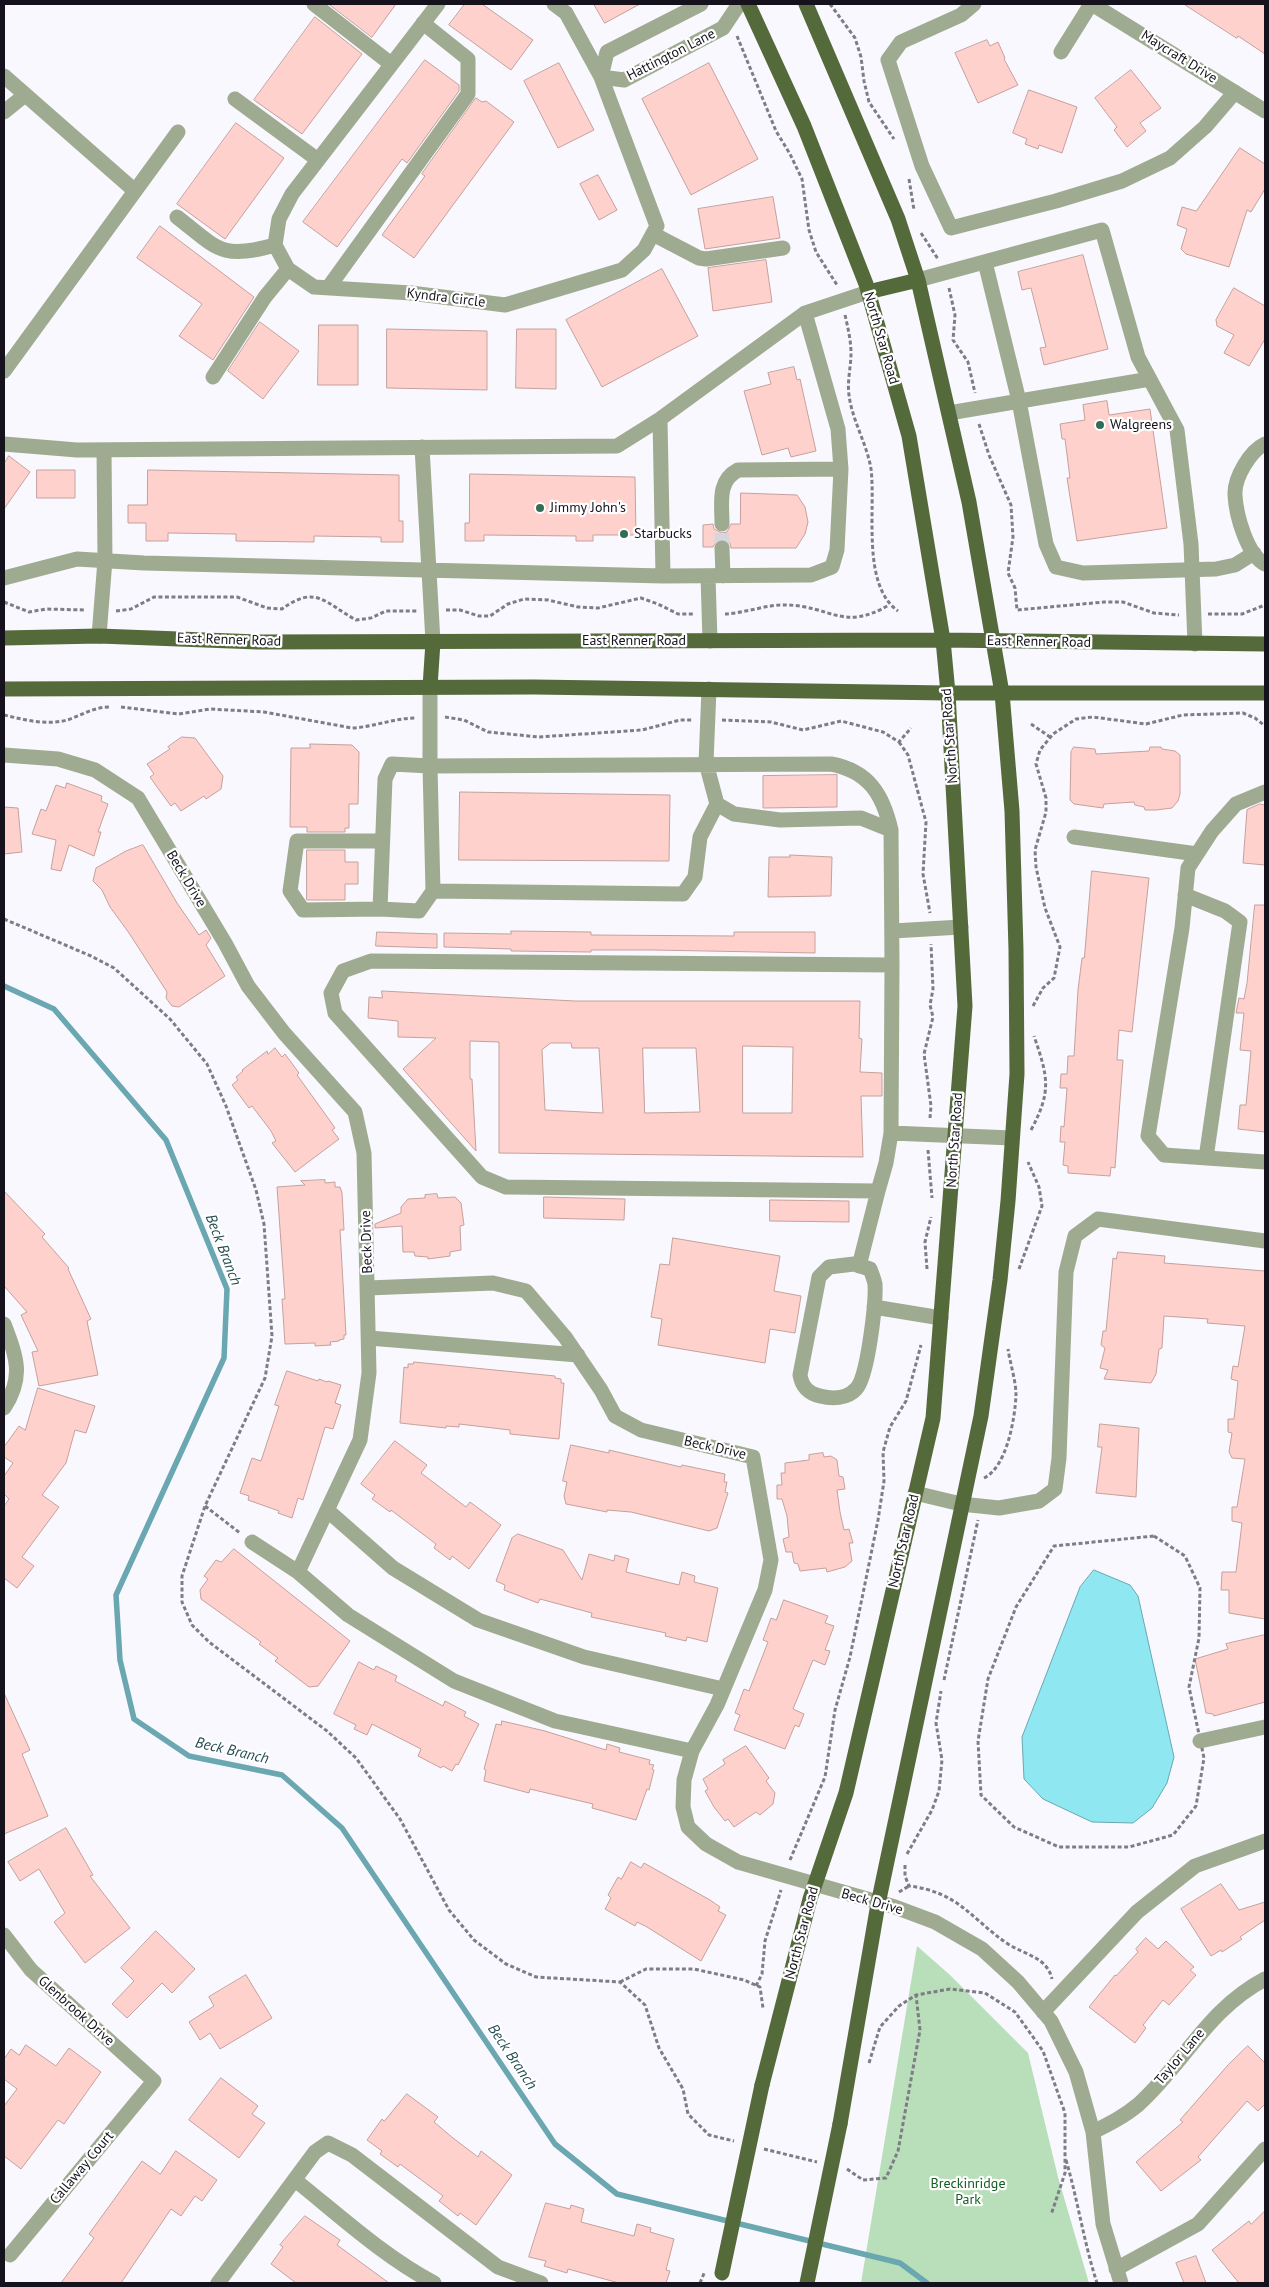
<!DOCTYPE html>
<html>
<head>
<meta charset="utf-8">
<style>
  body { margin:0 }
  #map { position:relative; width:1269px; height:2287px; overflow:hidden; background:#f9f8ff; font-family:"PT Sans",sans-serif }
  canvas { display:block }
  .frame { position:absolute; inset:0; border:5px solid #15121d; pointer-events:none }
</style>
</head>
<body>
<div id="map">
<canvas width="1269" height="2287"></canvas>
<div class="frame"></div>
</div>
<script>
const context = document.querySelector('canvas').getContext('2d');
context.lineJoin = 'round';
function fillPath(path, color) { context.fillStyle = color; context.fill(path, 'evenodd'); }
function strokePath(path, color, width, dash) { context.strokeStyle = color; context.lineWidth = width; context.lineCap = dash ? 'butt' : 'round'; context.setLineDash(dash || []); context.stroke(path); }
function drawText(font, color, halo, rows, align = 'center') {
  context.font = font + ' "PT Sans",sans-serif'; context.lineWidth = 4.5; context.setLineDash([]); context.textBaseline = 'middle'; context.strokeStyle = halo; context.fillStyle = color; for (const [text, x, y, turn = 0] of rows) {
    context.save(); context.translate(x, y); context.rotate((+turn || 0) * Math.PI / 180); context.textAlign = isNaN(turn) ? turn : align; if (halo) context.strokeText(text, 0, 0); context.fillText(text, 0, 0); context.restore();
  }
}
fillPath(new Path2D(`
  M917,1946L950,1975L1028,2053L1058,2177L1089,2283H861Z`), '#b8dfb9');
const water = new Path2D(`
  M1094,1570L1130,1585L1138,1596L1174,1757L1167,1783L1152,1808L1133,1823L1092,1822L1043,1799L1024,1779L1022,1737L1080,1587Z`);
fillPath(water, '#8ee7f1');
strokePath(water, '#6aa7b1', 1);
strokePath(new Path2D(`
  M4,986L54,1009L166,1140L227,1289L224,1358L116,1595L120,1660L134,1719L189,1756L282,1775L342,1828L555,2144L617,2194L900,2263L927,2283`), '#6aa7b1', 5.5);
const building = new Path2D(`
  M329,4H396L372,37Z
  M465,4H482L533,40L511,70L449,25Z
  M594,4H640L605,23Z
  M1184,4H1265V54L1238,36L1237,38Z
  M315,17L362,54L302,134L254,100Z
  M987,40L990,46L998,42L1005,58L1004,59L1018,85L978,103L955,53Z
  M425,60L459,85V91L407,163L402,159L337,247L303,222Z
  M559,63L594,130L558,148L524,81Z
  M709,63L758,159L691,195L642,99Z
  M1131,70L1161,108L1140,123L1146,131L1127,147L1114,130L1117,127L1095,98Z
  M1029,90L1077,107L1062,153L1039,145L1038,149L1025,144L1027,139L1013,133Z
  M476,98L482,102L486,101L514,122L414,258L382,235L425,176L422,174Z
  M236,123L284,158L225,239L177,204Z
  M1240,148L1265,164V189L1251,212L1247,210L1229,267L1186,254L1181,249L1187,229L1177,225L1182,207L1196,211Z
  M598,175L617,210L599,220L580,184Z
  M773,197L780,238L705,249L698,209Z
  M160,226L254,297L213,360L179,336L202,304L137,258Z
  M1083,255L1108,349L1044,365L1040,348L1046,347L1031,288L1022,290L1018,272Z
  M766,260L772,302L713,311L708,268Z
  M662,269L698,336L602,387L566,320Z
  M1234,288L1265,306V339L1249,366L1224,353L1234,335L1217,326L1216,320Z
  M260,322L299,351L263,399L228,371Z
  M319,325H358V385H318Z
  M387,329L487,331V390L387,388Z
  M517,329H556V389L516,388Z
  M794,367L797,380L800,379L816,451L791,457L788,448L762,455L744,391L771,384L768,373Z
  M1107,401L1109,415L1150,409L1167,528L1077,541L1067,478H1070L1065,439H1062L1060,424L1085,420L1083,405Z
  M9,456L30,472L4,509V464Z
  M37,470H75V498H37Z
  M148,470L399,475V521H403V542H381V537L314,536V542L236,541V534L168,533V541H146V523H128V505H147Z
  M470,474L635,477L636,535H593V541H576V536L484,535V541H465V523H469Z
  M741,493L797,495L805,507L808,522L805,534L796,548H731L730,543L722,539L717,540L713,547H703V525L713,524L714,529L722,533L727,532L731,524H740Z
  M182,737L195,738L223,776L221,789L206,799L204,796L181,811L175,803L171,806L157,787L150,777L154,774L147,764L170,749L168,747Z
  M310,744L352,745L359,752L358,804H349V828H345V832H307V827H290L291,748H310Z
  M1074,747L1095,749L1096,754L1149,751L1150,747H1161L1162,749L1175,751L1180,755V794L1178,801L1172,808L1156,810H1145L1144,807L1135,805L1134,802L1104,804L1103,808L1074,804L1070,800L1071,752Z
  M837,775V807L763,808V776Z
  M67,783L102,796L101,801L108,804L98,832H101L94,856L69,845L61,871L51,869L56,840L32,834L41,809L46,811L56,785L65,788Z
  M460,792L670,795L669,861L459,860Z
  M1260,804L1265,805V865L1243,863L1247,810Z
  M4,807L18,808L22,852L4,854Z
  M143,845L177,903L199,935L206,930L211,938L206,945L225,976L179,1007L172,1006L166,998L167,992L129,933L110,907L102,890L93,881L96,868L126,851Z
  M307,850H345V862H358V884H345V900H307Z
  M790,855L832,857L831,896L768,897L769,857H790Z
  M1092,871L1149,878L1132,1032L1119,1030L1117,1060H1123L1115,1168L1111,1167L1110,1176L1068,1173V1166L1063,1165L1065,1142H1060L1061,1126L1064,1127L1067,1088H1060L1061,1074H1067L1068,1056H1074L1078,990L1082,958H1084Z
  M1255,905H1265V1132L1238,1129L1240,1105H1246L1251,1051L1240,1050L1244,1013H1236L1239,998L1244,999L1247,983Z
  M511,931L591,932V935L734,936V932H815V953L652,950H591V952L511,951V949L444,947V933L511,934Z
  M377,932L437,934V948L376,946Z
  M382,991L575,1001H860L859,1038L862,1039L860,1072L882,1073V1096H861L863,1157L499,1153V1042L470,1041V1079H472L476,1151L403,1069L436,1038L398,1037V1021L368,1018L369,997L382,998ZM551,1043H571L572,1048H599L603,1113L545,1110L542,1050ZM743,1046L793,1047L792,1113H743ZM643,1048H696L700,1112L645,1113Z
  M275,1048L282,1057L285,1054L299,1073L297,1075L328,1118L335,1128L332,1130L339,1139L295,1172L272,1143L276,1141L271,1131L252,1106L249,1108L232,1085L238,1080L236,1077L243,1071L242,1070L267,1051L268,1054Z
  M325,1180V1183L335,1182V1187H340L342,1193L344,1230H340L346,1335H344V1339L339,1340V1341L330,1342L331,1345L315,1346V1343L285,1344L282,1299H285L277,1187L305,1185L301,1181Z
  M4,1191L45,1234L42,1237L69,1268L68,1269L91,1319L87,1321L98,1375L39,1386L32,1352L38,1351L21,1315L27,1312L4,1286Z
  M437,1194L438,1198L455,1197L461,1203L464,1225L460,1226L461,1250L450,1252V1256L428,1259V1257L415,1256L414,1252H403L402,1226L375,1228V1224L401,1213V1207L408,1199L425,1198V1195Z
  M544,1197L625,1199L624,1220L544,1218Z
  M770,1200L849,1201V1222L770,1221Z
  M673,1238L780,1256L774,1291L801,1296L795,1333L770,1329L765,1363L658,1345L662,1319L651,1317L660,1264L669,1265Z
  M1118,1252L1165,1256L1164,1263L1265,1271V1619L1229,1613V1590H1221L1222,1572H1236L1242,1523L1232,1521V1507H1237L1245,1459L1232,1458L1229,1452L1232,1433L1228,1432V1419H1234L1238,1381L1231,1379L1233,1366L1238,1367L1245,1326L1207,1323L1208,1319L1164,1316L1162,1348L1159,1349L1156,1374L1151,1383L1104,1379L1108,1370L1100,1368L1105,1348L1101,1345L1103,1331H1106L1113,1258L1116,1259Z
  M414,1362L555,1376V1378L561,1379V1383H564L559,1439L510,1434V1430L468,1425L459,1424V1427L446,1426V1428L400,1423L404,1367L408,1368V1364H413Z
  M287,1371L318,1381L319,1379L327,1382L328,1381L341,1385L335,1403L341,1405L333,1429L325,1427L303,1500L298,1498L292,1518L278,1513L279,1511L248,1500L249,1496L240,1493L252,1458L261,1461L279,1406L275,1405Z
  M38,1388L95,1406L86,1433L75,1430L66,1463L42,1495L59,1507L22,1557L34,1566L17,1588L4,1578V1506L9,1499L4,1494V1476L13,1463L4,1457V1447L19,1426L25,1430Z
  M1100,1424L1139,1428L1136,1497L1096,1493L1102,1447H1098Z
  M395,1441L427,1465L421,1473L466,1507L470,1502L501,1525L469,1569L452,1556L450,1560L434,1548L436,1544L391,1510L390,1512L372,1499L375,1495L361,1484Z
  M571,1445L609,1453V1450L681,1467L682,1465L725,1474L724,1482H727L725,1492L728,1493L717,1528L709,1531L631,1512L607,1510V1512L566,1504L564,1496L567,1482L563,1481Z
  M823,1453L824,1457L831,1456L837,1460L839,1476L843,1477L845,1489L837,1490L840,1512L844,1530L849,1529L853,1543H849L852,1561L845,1567L827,1572L826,1568L800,1571L798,1564L794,1563L792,1552H786L783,1539L789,1537L787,1516L782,1499H777V1485H782L781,1473H785V1463L809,1460V1455Z
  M518,1534L563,1550L582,1580L589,1554L614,1561L615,1555L629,1559L626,1572L679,1585L682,1572L695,1576L694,1582L718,1588L707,1642L687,1637L686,1641L665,1636L666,1633L591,1617L592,1613L540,1599L538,1603L504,1590L505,1585L496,1581L512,1538Z
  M234,1549L350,1641L318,1686L309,1687L275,1661L278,1658L259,1644L261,1642L201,1599L200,1590L208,1579L204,1576L216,1560L221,1562Z
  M784,1600L828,1616L825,1623L834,1626L825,1650L830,1651L825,1665L813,1660L793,1709L804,1714L799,1727L795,1725L785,1749L734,1730L740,1715L735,1713L744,1689L749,1691L768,1642L763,1640L771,1618L776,1620Z
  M1265,1635V1702L1214,1716L1213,1714L1206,1713L1195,1659L1228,1649L1226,1644Z
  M359,1662L374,1670L376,1666L397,1676L395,1681L443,1706L445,1701L466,1712L464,1716L479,1724L458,1765L456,1764L452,1771L443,1766L441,1768L418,1756L421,1749L372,1724L367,1735L354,1729L356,1725L334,1714Z
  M4,1693L30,1750L22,1754L48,1816L4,1834Z
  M502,1721L545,1731L606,1750L607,1744L620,1748L619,1752L650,1760L649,1764L654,1765L652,1769L654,1770L649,1790L647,1789L636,1820L592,1808L593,1804L530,1789L529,1793L484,1781L486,1770L484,1769L496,1724L501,1725Z
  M746,1746L769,1778L766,1781L775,1793L773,1804L760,1815L756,1812L734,1827L728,1819L725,1821L714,1807L705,1791L708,1789L703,1779L725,1764L723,1760Z
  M66,1828L93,1875L90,1876L130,1928L85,1963L54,1922L65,1913L39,1869L20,1881L8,1862Z
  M631,1862L641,1868L644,1863L710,1900L720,1907L718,1911L726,1915L701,1961L647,1927L637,1922L635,1926L605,1909L611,1898L608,1895L618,1877L621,1879Z
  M1221,1884L1239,1910L1265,1902V1920L1240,1937L1242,1939L1222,1952L1221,1950L1211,1956L1181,1909Z
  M156,1931L195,1969L172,1993L162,1983L127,2018L112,2004L134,1981L121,1968Z
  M1146,1938L1158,1949L1166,1941L1194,1967L1190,1970L1196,1975L1169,2005L1163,2000L1143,2025L1146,2028L1135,2043L1089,2007L1115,1975L1116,1976L1138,1952L1136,1949Z
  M246,1975L272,2018L220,2049L210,2033L200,2040L189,2022L214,2006L209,1997Z
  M26,2045L56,2066L69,2048L101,2072L64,2124L58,2120L21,2169L4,2156V2106L17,2089L4,2079V2059L11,2049L19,2055Z
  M1248,2046L1265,2063V2104L1258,2111L1247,2101L1198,2157L1201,2160L1161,2191L1136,2162L1183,2122L1180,2120L1228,2065Z
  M221,2078L258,2106L252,2114L265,2123L239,2158L189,2120Z
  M407,2094L438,2117L434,2122L453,2138L478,2157L481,2151L512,2175L476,2225L460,2213L458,2216L439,2201L443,2196L400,2164L398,2167L380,2154L382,2151L367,2140L382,2119L384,2121Z
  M176,2151L217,2180L202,2201L195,2196L181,2216L171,2209L121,2283H61L94,2238L89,2234L142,2161L160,2174Z
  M546,2203L570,2209L571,2205L584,2209L581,2222L634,2236L637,2224L651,2228L650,2232L674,2239L666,2270L670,2271L666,2283H619L568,2269L567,2273L544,2266L546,2261L529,2257Z
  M1265,2211V2283H1239L1212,2250L1249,2221L1251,2224Z
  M305,2216L340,2240L337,2245L389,2283H296L271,2264L283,2247L280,2245Z
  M1196,2256L1206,2283H1184L1176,2263Z`);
fillPath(building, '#ffd1cd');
strokePath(building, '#c5a09c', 1);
strokePath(new Path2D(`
  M722,548V524`), '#d7d6dd', 15, [15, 8]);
strokePath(new Path2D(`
  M830,4L855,38L861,57L864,81L869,102L894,139
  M737,36L776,131L790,154L802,179L809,230L816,252L837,285
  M909,179L914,210
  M921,233L938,259
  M949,288L955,315L953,340L968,362L975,393
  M845,315C848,328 851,341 851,353C851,367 847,381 849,395C852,420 867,444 871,469C876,509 861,585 898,611
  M979,424L989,455L1011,505L1013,537L1008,573L1015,588L1017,610L1104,602H1123L1154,613L1179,615
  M4,602L29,612L46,609L85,610
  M446,610H460L479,616H490L508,604L524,599L548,600L578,607L598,608L641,598L658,604L678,614H694
  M116,611L131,609L154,597H237L267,608L282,609C316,584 325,603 356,620L371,618L386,611H417
  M725,614C745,613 769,604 786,605C832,606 842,632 889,605
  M1208,614H1242L1265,605
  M121,707L179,714L210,709L264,712L352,728C374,727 394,718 416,718
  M4,715C26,720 50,727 73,718C85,713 96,707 110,707
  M445,717L464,720L488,732L539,737L642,730L680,720H693
  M722,720L771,722L803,730L841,721L883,732L899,742L911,728
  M1031,724L1050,737
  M899,742L908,755L926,822L923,874L930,913
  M4,919L91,956L114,968L170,1019L207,1064L226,1106L256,1190L264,1224L272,1336L265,1378L205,1506L182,1576V1602L192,1625L209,1642L327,1731L356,1758L400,1819L449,1910L474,1940L506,1964L536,1977L620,1982L645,2005L659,2048L683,2089L688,2114L709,2135L734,2141
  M1033,1006L1043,988L1054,978L1060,947L1045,908L1036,867L1035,850L1046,812V798L1036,764L1040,750L1053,734L1076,719L1093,717L1146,724L1183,715L1243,713L1255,718L1265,726
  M930,1118L931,1106L924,1054L933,1017L930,1005L933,989L931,944
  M1031,1130C1052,1091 1048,1077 1034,1036
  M928,1150L932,1198
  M927,1269L925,1242L931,1217
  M1019,1269L1042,1206L1039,1187L1028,1162
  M984,1478C1007,1467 1015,1418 1016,1395C1016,1381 1010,1363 1008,1349
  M205,1506L240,1533
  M1154,1536L1185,1556L1200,1588L1199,1638L1189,1687L1204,1758L1196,1806L1173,1835L1129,1847H1059L1014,1827L981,1795L978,1741L988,1679L1016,1607L1054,1546Z
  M944,1680L978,1520
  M907,1854L932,1810L939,1791L942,1760L936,1723L941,1691
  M790,1860L825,1777L835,1710L850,1657L878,1520L884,1481L883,1452L890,1427L906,1401L921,1345
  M905,1865V1876L909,1886C959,1892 971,1919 1008,1944C1025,1955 1047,1957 1052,1979
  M899,1892L909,1886
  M620,1982L646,1969H694L744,1980L760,1987L763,2008
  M756,1986L762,1974L765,1941L781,1890
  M869,2063L880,2027L899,2006L916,1995L950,1989L985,1993L1015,2012L1043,2051L1065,2113V2173L1051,2215
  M764,2149L817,2162
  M1066,2160C1078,2201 1084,2243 1097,2283
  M847,2169L863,2180L886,2178L898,2151L920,2030L916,1995
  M700,2283L705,2271`), '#7e7c85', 3, [4, 2.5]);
strokePath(new Path2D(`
  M314,4L391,64
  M438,4L292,194L279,219L275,245L288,269L314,287L411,293L505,305L622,270L644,250L657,226L601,77L566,13L554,4
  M701,4L607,52L601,77L624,80L723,28L739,4
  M974,4L961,15L901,42L888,60L922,166L951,228L1056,201L1122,181L1170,158L1205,127L1235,92
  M1092,4L1265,111
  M1061,52L1091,4
  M4,76L135,191
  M235,99L318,160
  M4,112L25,95
  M177,217C218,249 221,260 275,245
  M653,234L699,258L706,259L783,248
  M985,262L1019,401L1046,544L1056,567L1083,573L1216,569L1235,565L1254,553
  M918,280L1102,230L1138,357L1177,430L1191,544L1195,644
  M328,288L468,94V59L423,23
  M4,371L178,132
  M213,377L265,297L288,269
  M949,413L1150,379
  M660,419L663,576
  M4,444L77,450L617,446L660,419L805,313L868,292
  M1265,444C1250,451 1234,478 1235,495C1236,515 1247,555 1265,564
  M422,447L433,642
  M722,524C722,503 717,481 738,470L841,469
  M722,548L723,576
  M708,576L710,641
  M4,578L77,559L144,563L663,576L811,575L832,567L837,550L841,469L838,429L805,313
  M99,636L105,560L104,450
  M430,687V766L831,764C869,771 883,795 891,830
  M709,689L706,763L717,804L734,814L780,820L861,818L891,830L892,965
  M4,755L58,759L95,770L138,798L225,943L248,986L284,1033L355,1112L364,1153L369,1373L360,1440L298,1572
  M1265,792L1236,804L1212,831L1188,868L1182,928L1148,1136L1164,1155L1265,1162
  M1074,837L1197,854
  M433,891L419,911L380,909L385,779L392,764L430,766L433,891L683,894L695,877L700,837L717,804
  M1185,895L1225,911L1240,922L1206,1158
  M380,909L303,910L290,891L297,841H382
  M893,931L961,927
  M891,1133L892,965L371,961L343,971L331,993L335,1013L482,1177L506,1187L878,1191L886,1163L891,1133L1012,1138
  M854,1264L870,1269C872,1274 874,1279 875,1284C876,1302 868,1377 856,1389C847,1399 832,1399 820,1396C808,1393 802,1387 800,1375L819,1277L829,1267Z
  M859,1266L878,1191
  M368,1288L493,1283L526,1291L565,1337L601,1390L615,1416L641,1430L753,1457L771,1560L765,1590L717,1705L692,1751L684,1780L683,1807L688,1827L706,1844L738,1862L895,1907L935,1922L982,1949L1018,1982L1051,2021L1076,2072L1093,2132L1103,2224L1121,2283
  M874,1307L941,1318
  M4,1324C17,1358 24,1377 4,1408
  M369,1338L578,1355
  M915,1493L961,1504L999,1508L1039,1501L1055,1489L1059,1458L1066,1272L1075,1236L1098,1219L1265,1241
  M327,1510L393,1568L478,1620L584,1657L723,1689
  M252,1542L298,1572L348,1615L454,1681L555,1721L692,1751
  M1200,1741L1265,1727
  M4,1935L31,1970L154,2081L10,2255
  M1043,2012L1137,1912L1195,1866L1265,1841
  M1093,2132C1109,2124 1125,2116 1139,2104C1185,2062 1208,2009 1265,1979
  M295,2180C339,2215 383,2256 434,2283
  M1116,2269L1198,2224L1265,2149
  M218,2283L315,2152L328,2143L352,2155L498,2267L541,2283`), '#9fab91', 15);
strokePath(new Path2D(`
  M748,4L804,126L866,284L909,436L943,640L948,693L965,1006L933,1418L846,1793L810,1899L762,2085
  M806,4L898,219L918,280L969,502L1002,693L1012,811L1016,950L1017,1074L1008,1201L1000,1280L981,1416L878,1904L840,2124
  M868,292L918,280
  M4,638L99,636L258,642L943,640L1265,644
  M430,687L433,642
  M4,689L534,687L948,693H1265`), '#556a3b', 15);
strokePath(new Path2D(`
  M722,2273L762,2085
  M807,2283L840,2124`), '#556a3b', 15);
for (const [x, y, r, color] of [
  [1100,425,5,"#326d57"],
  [540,508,5,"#326d57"],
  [624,534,5,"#326d57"]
]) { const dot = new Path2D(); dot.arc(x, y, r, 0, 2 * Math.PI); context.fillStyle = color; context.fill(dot); strokePath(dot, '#fff', 2); }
drawText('14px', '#15121d', '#fff', [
  ["Hattington Lane",671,55,-27],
  ["Maycraft Drive",1179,57,32],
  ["Kyndra Circle",446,298,7],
  ["North Star Road",881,338,74],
  ["East Renner Road",229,640,2],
  ["East Renner Road",634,641],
  ["East Renner Road",1039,642,1],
  ["North Star Road",950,736,-94],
  ["Beck Drive",186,879,59],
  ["North Star Road",955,1140,-86],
  ["Beck Drive",367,1242,-92],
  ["Beck Drive",715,1448,13],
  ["North Star Road",904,1541,-77],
  ["Beck Drive",872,1902,16],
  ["North Star Road",802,1933,-75],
  ["Glenbrook Drive",76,2011,42],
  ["Taylor Lane",1180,2057,-50],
  ["Callaway Court",82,2168,-50]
]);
drawText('14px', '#15121d', '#fff', [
  ["Walgreens",1110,425],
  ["Jimmy John's",550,508],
  ["Starbucks",634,534]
], 'left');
drawText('14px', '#125d21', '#fff', [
  ["Breckinridge",968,2184],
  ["Park",968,2200]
]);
drawText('italic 15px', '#254e53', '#fff', [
  ["Beck Branch",223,1250,69],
  ["Beck Branch",232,1751,13],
  ["Beck Branch",512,2057,56]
]);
</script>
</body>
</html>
